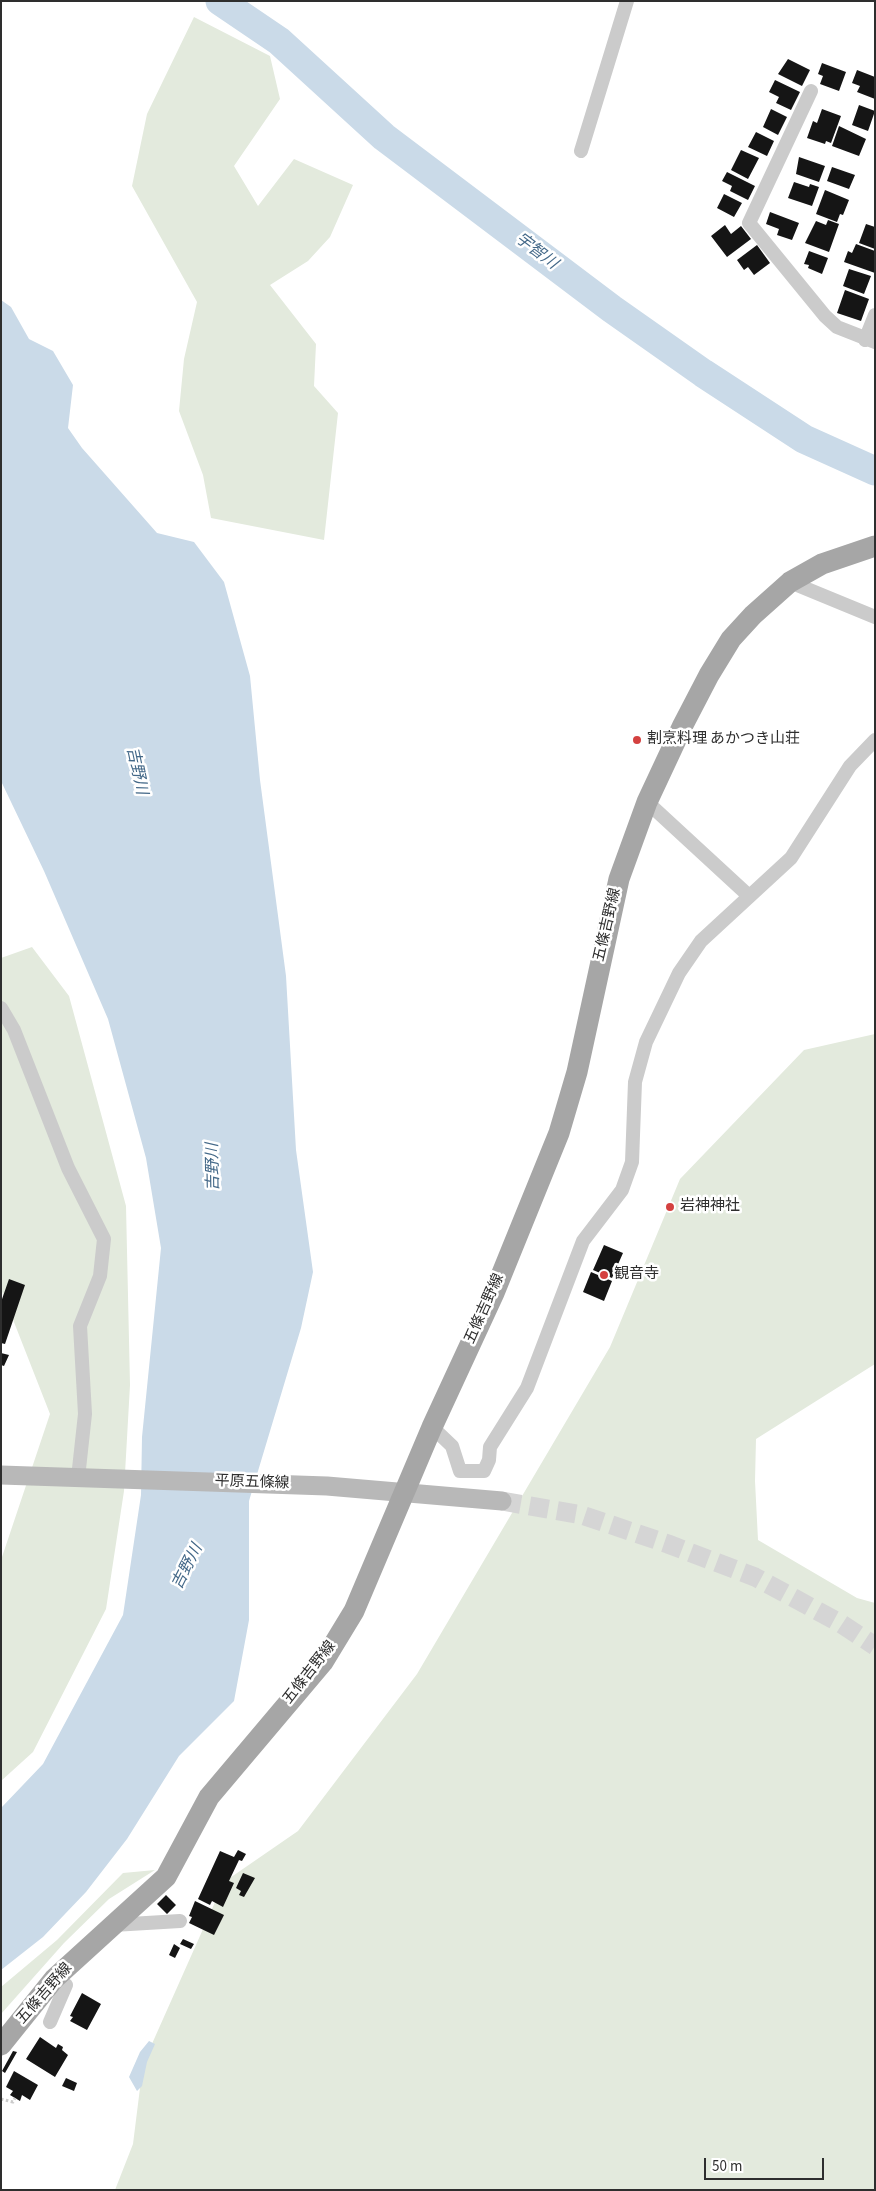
<!DOCTYPE html>
<html>
<head>
<meta charset="utf-8">
<style>
  body { margin:0 }
  #map { position:relative; width:876px; height:2191px; overflow:hidden; background:#fff; font-family:"Source Sans 3",sans-serif }
  canvas { display:block }
  .frame { position:absolute; inset:0; border:2px solid #2e2e2e; pointer-events:none }
  .scale { position:absolute; left:704px; top:2158px; width:120px; height:22px; box-sizing:border-box; border:2px solid #2e2e2e; border-top:0; padding-left:6px; font-size:15px; line-height:18px; white-space:nowrap; color:#2e2e2e; -webkit-text-stroke:4px #fff; paint-order:stroke }
</style>
</head>
<body>
<div id="map">
<canvas width="876" height="2191"></canvas>
<div class="frame"></div>
<div class="scale">50 m</div>
</div>
<script>
const context = document.querySelector('canvas').getContext('2d');
context.lineJoin = 'round';
function fillPath(path, color) { context.fillStyle = color; context.fill(path, 'evenodd'); }
function strokePath(path, color, width, dash) { context.strokeStyle = color; context.lineWidth = width; context.lineCap = dash ? 'butt' : 'round'; context.setLineDash(dash || []); context.stroke(path); }
function drawText(font, color, halo, rows, align = 'center') {
  context.font = font + ' "Source Sans 3","Noto Sans JP",sans-serif'; context.lineWidth = 5; context.setLineDash([]); context.textBaseline = 'middle'; context.strokeStyle = halo; context.fillStyle = color; for (const [text, x, y, turn = 0] of rows) {
    context.save(); context.translate(x, y); context.rotate((+turn || 0) * Math.PI / 180); context.textAlign = isNaN(turn) ? turn : align; if (halo) context.strokeText(text, 0, 0); context.fillText(text, 0, 0); context.restore();
  }
}
fillPath(new Path2D(`
  M194,17L270,56L280,99L234,166L258,206L294,159L353,185L330,237L308,261L270,285L316,344L314,386L338,413L324,540L211,518L203,475L179,411L184,359L197,302L132,186L147,114Z
  M32,947L69,996L126,1206L130,1385L124,1491L106,1609L33,1752L1,1781V1560L50,1414L1,1289V958Z
  M875,1034V1364L756,1439L755,1481L758,1540L857,1598L875,1603V2190H115L133,2144L143,2064L224,1882L298,1831L417,1674L610,1347L680,1179L804,1050Z
  M155,1870L109,1899L64,1943L1,2014V1987L57,1940L123,1873Z`), '#e3eadd');
fillPath(new Path2D(`
  M1,300L11,307L29,339L53,351L73,385L68,428L82,448L157,533L194,542L224,582L250,676L260,780L286,976L296,1150L313,1272L301,1328L249,1501V1620L234,1701L179,1756L127,1839L86,1892L43,1937L1,1970V1808L43,1764L123,1615L141,1495L142,1437L161,1248L146,1158L108,1019L44,871L1,781Z
  M149,2041L155,2044L147,2062L142,2086L137,2091L129,2077L140,2052Z`), '#cadae8');
strokePath(new Path2D(`
  M220,1L279,41L384,137L612,309L703,373L804,439L875,471`), '#cadae8', 29);
fillPath(new Path2D(`
  M788,59L810,70L802,86L778,74Z
  M822,63L846,72L839,91L820,84L823,76L818,74Z
  M857,70L875,77V99L857,92L860,86L852,83Z
  M775,80L800,92L791,110L776,103L779,97L769,92Z
  M859,105L875,111L868,131L852,125Z
  M771,109L787,117L778,135L763,127Z
  M822,109L841,116L831,143L826,141L825,144L807,138L813,121L817,123Z
  M839,126L866,139L859,156L832,146Z
  M756,132L774,141L767,156L748,147Z
  M741,150L759,158L748,179L731,170Z
  M799,157L825,166L819,182L796,174Z
  M832,167L855,175L849,189L827,181Z
  M727,172L755,186L748,200L730,191L732,186L722,181Z
  M794,182L809,187L810,184L819,187L812,206L788,198Z
  M825,190L849,200L843,215L840,214L837,222L816,214Z
  M724,194L742,203L734,217L717,208Z
  M770,212L799,223L792,240L777,235L779,229L766,224Z
  M828,220L839,224L829,252L805,243L816,221L826,225Z
  M866,224L875,227V249L859,243Z
  M725,225L731,234L741,226L751,239L727,257L711,236Z
  M856,244L875,251V273L844,262L848,251L852,253Z
  M757,245L770,263L754,275L748,267L744,270L737,260Z
  M809,251L828,258L822,274L808,268L809,265L804,264Z
  M849,269L871,276L864,294L843,286Z
  M845,290L869,299L861,321L837,313Z
  M604,1245L623,1253L612,1278L593,1270Z
  M591,1272L612,1281L604,1301L583,1292Z
  M9,1279L25,1285L5,1344L1,1343V1302Z
  M1,1353L9,1355L4,1366L1,1365Z
  M238,1850L246,1854L242,1861L239,1860L229,1881L234,1883L223,1907L212,1901L210,1905L198,1899L220,1851L234,1857Z
  M243,1873L255,1878L244,1897L239,1895L241,1891L236,1888Z
  M166,1895L176,1905L167,1914L157,1904Z
  M195,1901L224,1915L214,1935L189,1923L192,1917L189,1916Z
  M183,1939L194,1944L191,1949L180,1944Z
  M174,1944L180,1948L175,1958L169,1955Z
  M82,1993L101,2004L87,2030L70,2021L73,2017L70,2016Z
  M40,2037L56,2048L58,2044L63,2047L62,2050L68,2055L55,2077L26,2059Z
  M13,2051L17,2052L5,2073L2,2071Z
  M14,2071L38,2085L30,2100L22,2095L20,2101L10,2095L13,2091L6,2087Z
  M66,2078L77,2083L74,2091L62,2086Z`), '#151515');
strokePath(new Path2D(`
  M502,1501L582,1515L668,1544L755,1577L840,1623L875,1646`), '#d5d5d5', 19, [19, 9]);
strokePath(new Path2D(`
  M1,2099L13,2102L15,2098`), '#cbcbcb', 3, [2.5, 2.5]);
strokePath(new Path2D(`
  M811,91L749,223L825,316L837,327L875,342
  M581,151L627,1
  M865,340L875,315
  M790,582L875,617
  M647,802L749,896
  M1,1008L14,1030L68,1168L104,1239L100,1276L80,1326L85,1414L78,1478
  M432,1427L452,1446L460,1471H484L489,1460L490,1447L527,1388L583,1241L622,1190L632,1162L635,1082L646,1042L679,973L701,941L791,858L850,766L875,740
  M113,1925L180,1921
  M50,2022L66,1985L54,1979`), '#cbcbcb', 14);
strokePath(new Path2D(`
  M1,1475L327,1486L502,1501`), '#b8b8b8', 19);
strokePath(new Path2D(`
  M1,2045L54,1979L166,1877L209,1797L323,1662L354,1611L432,1427L494,1293L559,1133L577,1072L619,879L647,802L683,725L709,675L731,639L753,615L790,582L822,564L875,546`), '#a6a6a6', 21);
for (const [x, y, r, color] of [
  [637,740,5,"#d44140"],
  [670,1207,5,"#d44140"],
  [604,1275,5,"#d44140"]
]) { const dot = new Path2D(); dot.arc(x, y, r, 0, 2 * Math.PI); context.fillStyle = color; context.fill(dot); strokePath(dot, '#fff', 2); }
drawText('15px', '#2e2e2e', '#fff', [
  ["割烹料理 あかつき山荘",647,740],
  ["岩神神社",680,1207],
  ["観音寺",614,1275]
], 'left');
drawText('15px', '#2e2e2e', '#fff', [
  ["五條吉野線",608,925,-77],
  ["五條吉野線",485,1309,-66],
  ["平原五條線",252,1483,2],
  ["五條吉野線",310,1673,-52],
  ["五條吉野線",45,1994,-49]
]);
drawText('italic 16px', '#436888', '#fff', [
  ["宇智川",536,252,37],
  ["吉野川",136,771,78],
  ["吉野川",214,1167,-91],
  ["吉野川",188,1567,-63]
]);
</script>
</body>
</html>
